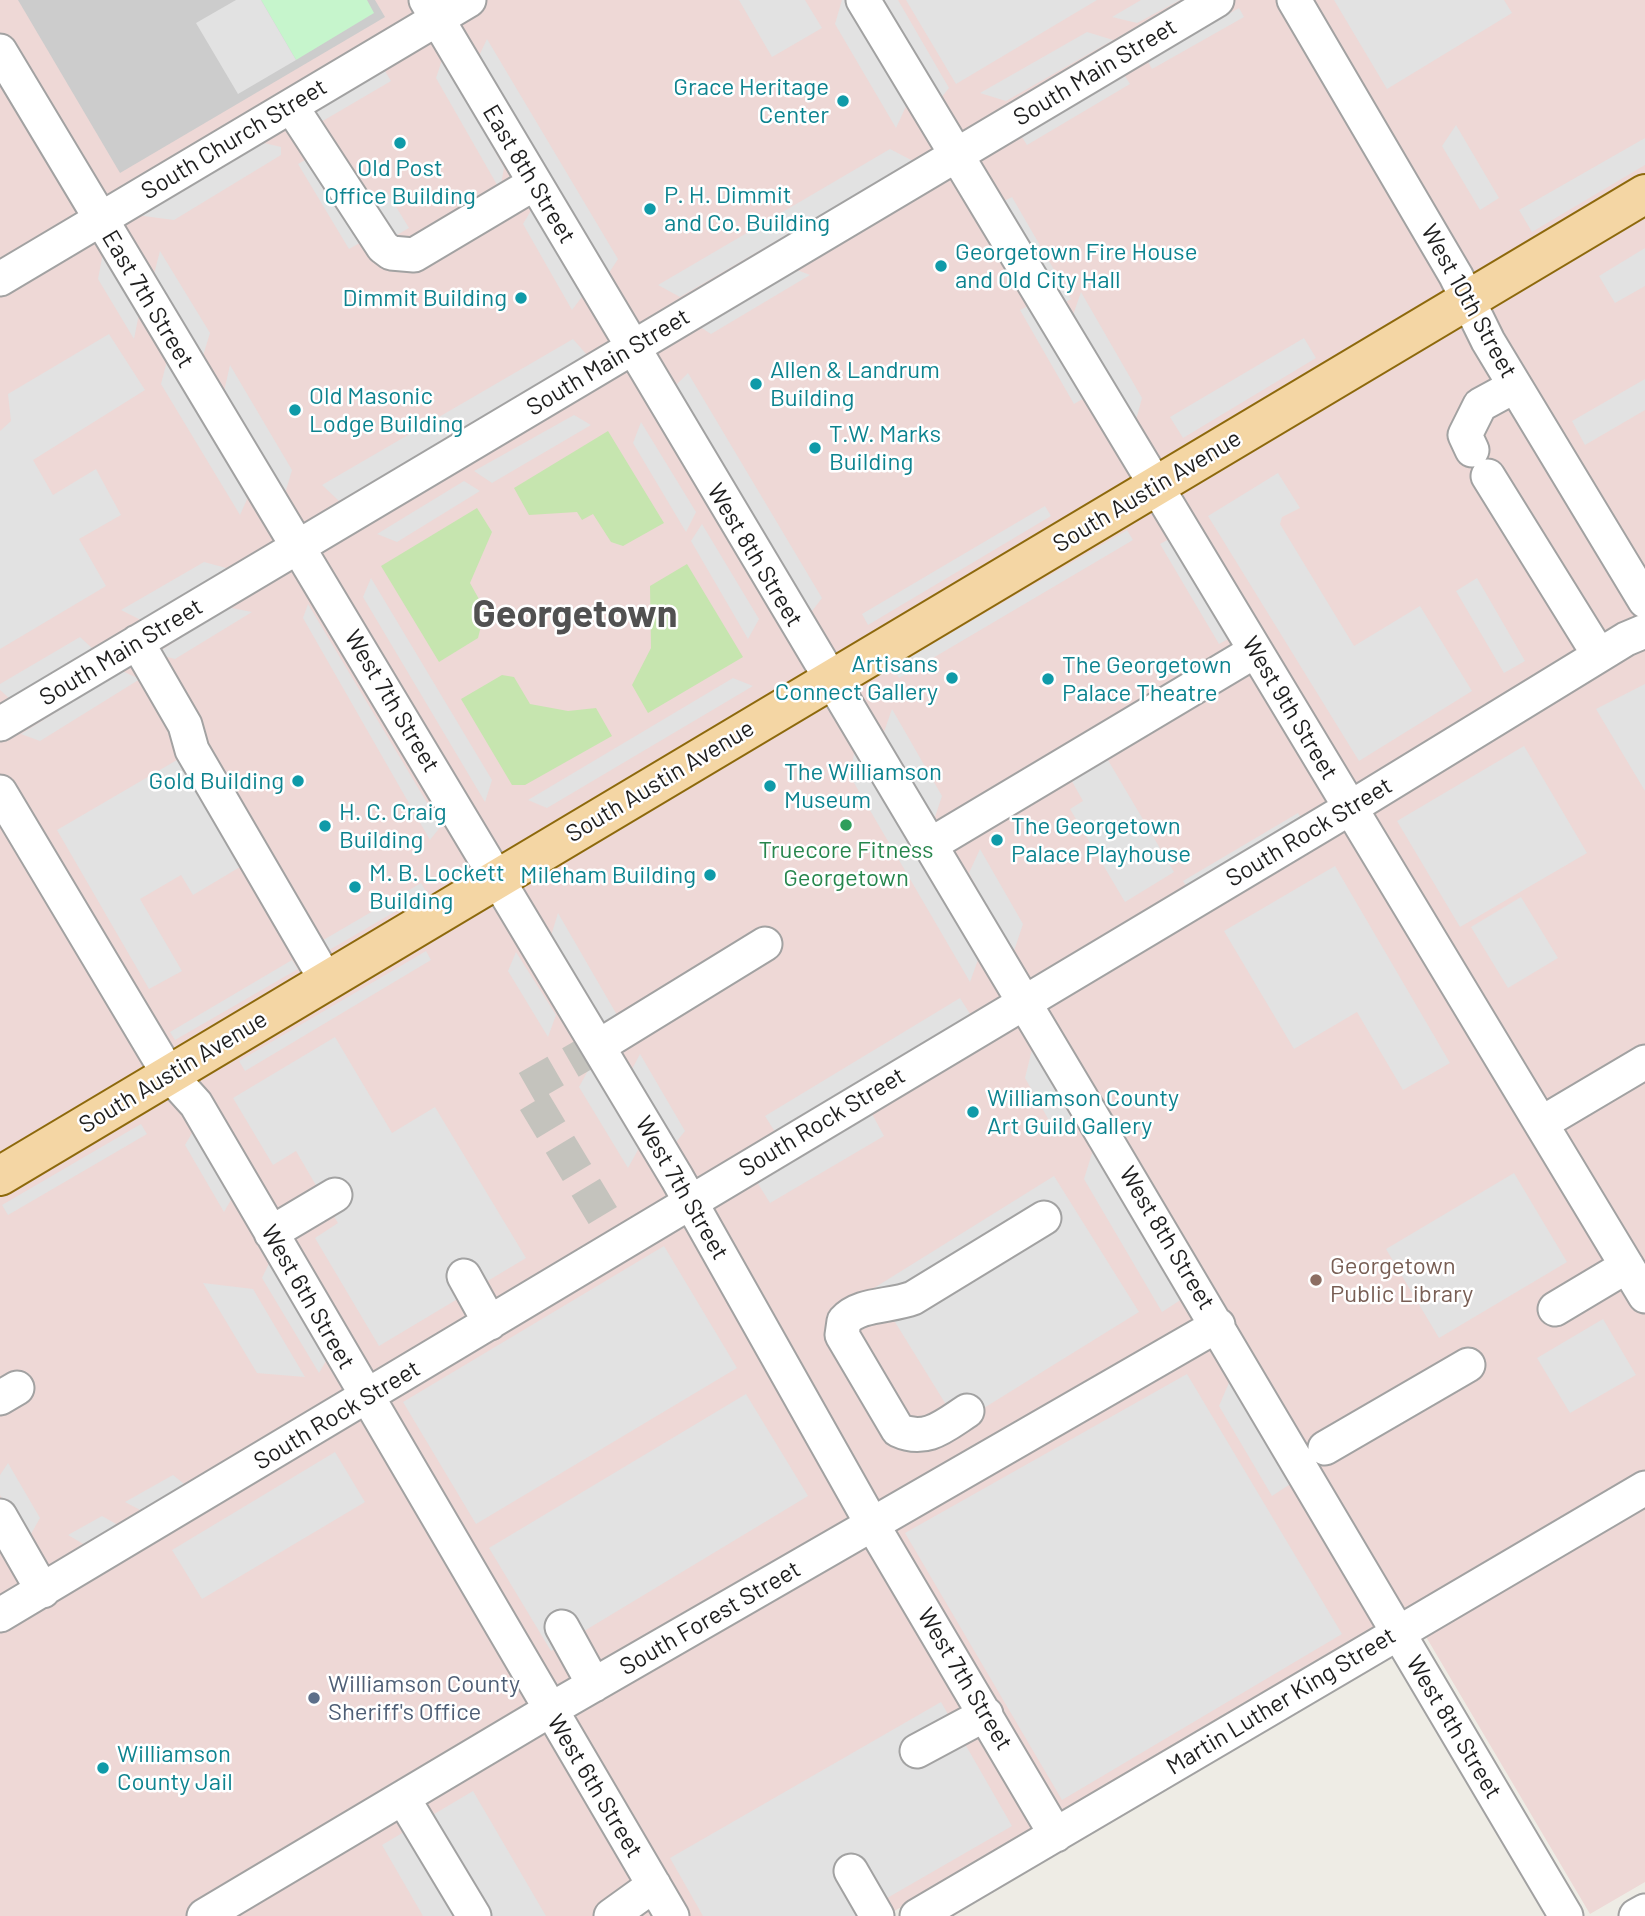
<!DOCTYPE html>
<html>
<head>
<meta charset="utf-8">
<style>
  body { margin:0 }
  canvas { display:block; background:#eeece5 }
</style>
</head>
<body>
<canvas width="1645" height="1916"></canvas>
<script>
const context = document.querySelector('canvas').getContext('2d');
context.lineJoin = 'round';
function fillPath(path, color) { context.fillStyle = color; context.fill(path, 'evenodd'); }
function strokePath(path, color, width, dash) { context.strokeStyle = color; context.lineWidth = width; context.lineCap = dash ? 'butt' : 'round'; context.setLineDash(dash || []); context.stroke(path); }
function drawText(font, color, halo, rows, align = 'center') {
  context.font = font + ' Barlow,sans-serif'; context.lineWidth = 5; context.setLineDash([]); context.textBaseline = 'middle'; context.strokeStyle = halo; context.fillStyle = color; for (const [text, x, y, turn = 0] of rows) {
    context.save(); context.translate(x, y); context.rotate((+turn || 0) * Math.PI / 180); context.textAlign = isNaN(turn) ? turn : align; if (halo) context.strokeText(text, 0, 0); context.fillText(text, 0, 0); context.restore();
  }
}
fillPath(new Path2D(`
  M0,0H1645V1882L1590,1914L1409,1608L886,1916H0Z`), '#eed8d6');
fillPath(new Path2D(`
  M18,0H375L385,17L120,173Z`), '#ccc');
fillPath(new Path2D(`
  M608,431L664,523L623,546L611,542L593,514L582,520L577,512L529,515L514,488Z
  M477,508L492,532L470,583L485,610L478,638L439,662L381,566Z
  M687,564L743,657L648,713L632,685L651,648L650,586Z
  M502,675L514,677L530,704L568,711L596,708L612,736L525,785H512L461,699Z`), '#c6e5af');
fillPath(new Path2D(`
  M261,0H367L374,13L296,60Z`), '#c6f5cc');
fillPath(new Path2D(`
  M236,0H261L296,60L238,94L196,23Z
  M739,0H805L822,28L772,57Z
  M842,0H848L908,102L896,128L835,24Z
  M884,0H898L949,88L941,98Z
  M906,0H1097L956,84Z
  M1141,0H1180L1137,23L1112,17Z
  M1334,0H1504L1512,13L1387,89Z
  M1239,8L1244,17L1152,69L1147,60Z
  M1087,32L1113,40L1006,101L980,93Z
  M487,39L618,259L607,276L478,58Z
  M443,57L504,168L500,190L436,78Z
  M385,71L391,81L321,122L315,112Z
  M1123,73L1130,84L1027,145L1020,134Z
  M1456,125L1499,198L1480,210L1442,146Z
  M1645,138V165L1532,232L1519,210Z
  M264,143L281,147V155L174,220L136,215Z
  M890,149L913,161L680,297L658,285Z
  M314,155L365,240L349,249L298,164Z
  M387,192L409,228L390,239L368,204Z
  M1012,197L1071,299L1062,304L1002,202Z
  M533,207L584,294L572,310L523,224Z
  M1645,248V286L1615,303L1599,276Z
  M160,251L210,333L202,359L153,278Z
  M103,253L139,314L134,339L98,279Z
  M792,268L810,275L711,334L694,323Z
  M1081,292L1142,398L1133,431L1071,321Z
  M1030,305L1084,398L1074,404L1020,310Z
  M109,334L145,390L33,460L53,495L96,469L121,515L79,539L106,586L0,649V431L11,421L8,394Z
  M1304,338L1316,358L1183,438L1170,417Z
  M573,339L588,356L339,501L322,485Z
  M167,361L248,497L240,515L161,384Z
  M230,365L292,470L284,497L223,396Z
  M688,373L822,598L809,615L674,387Z
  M1645,379V410L1585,445L1572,421Z
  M574,415L591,425L492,483L474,471Z
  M641,422L696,512L686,532L633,443Z
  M1278,473L1300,508L1282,517L1280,524L1354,646L1420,606L1472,691L1359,761L1208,516Z
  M464,481L480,491L397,542L377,534Z
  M1045,506L1051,516L868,625L862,614Z
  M702,524L759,619L748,639L691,541Z
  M1127,530L1133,540L899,678L893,667Z
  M1169,539L1228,639L1219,644L1160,544Z
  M204,562L230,569L143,621L121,610Z
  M371,578L492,780L485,802L363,597Z
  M1477,578L1525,661L1504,673L1456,591Z
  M308,604L441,826L430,840L303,618Z
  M227,607L252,612L175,659L156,654Z
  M80,637L94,650L10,699L0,690V684Z
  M122,671L140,679L40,741L21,734Z
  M733,678L753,686L547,808L528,800Z
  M1645,684V791L1596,709Z
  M892,709L942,796L934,820L884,732Z
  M1524,746L1587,853L1460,927L1397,821Z
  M855,748L979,957L970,982L850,776Z
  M1105,755L1174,872L1125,902L1070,809L1083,801L1069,776Z
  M182,757L245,864L193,895L181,875L140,899L182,971L149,989L57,830Z
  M1298,813L1303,822L1188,889L1183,881Z
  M980,849L1023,924L1013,954L969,873Z
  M1335,866L1450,1063L1403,1090L1357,1012L1294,1049L1224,931Z
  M421,883L427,893L319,956L313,946Z
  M1521,897L1558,958L1508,988L1471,927Z
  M558,913L617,1015L605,1031L551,936Z
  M426,951L431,960L245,1071L239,1061Z
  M516,952L556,1015L548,1037L508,971Z
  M292,960L298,969L175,1040L170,1032Z
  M960,998L972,1017L777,1135L765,1116Z
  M335,1037L392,1133L435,1107L526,1258L379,1346L315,1238L338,1223L296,1151L273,1165L233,1098Z
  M1033,1046L1073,1112L1064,1130L1055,1131L1025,1078Z
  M640,1054L685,1131L673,1146L630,1073Z
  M591,1065L639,1148L628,1168L579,1087Z
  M872,1114L884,1136L770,1203L757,1182Z
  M141,1124L147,1134L8,1215L2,1205Z
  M195,1128L236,1191L224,1212L185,1145Z
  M1094,1147L1185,1297L1162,1312L1084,1179Z
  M1514,1173L1567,1262L1439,1338L1386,1249Z
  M1054,1176L1139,1312L958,1424L874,1288Z
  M664,1246L737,1368L476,1524L403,1402Z
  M274,1253L331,1352L319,1373L262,1278Z
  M203,1283L253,1289L305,1377L257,1373Z
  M1603,1319L1636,1375L1570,1413L1537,1358Z
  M1187,1374L1342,1634L1062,1800L905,1533Z
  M1231,1378L1292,1483L1272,1496L1219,1406Z
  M746,1394L808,1496L551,1651L489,1548Z
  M335,1452L365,1502L202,1599L172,1550Z
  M8,1463L40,1518L27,1541L0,1495V1475Z
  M173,1475L188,1487L146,1513L125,1502Z
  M102,1516L125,1529L90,1548L68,1535Z
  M941,1702L1012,1826L856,1916H703L670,1858Z
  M473,1791L546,1916H423L382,1845Z`), '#e2e2e2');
strokePath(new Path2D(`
  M599,1046L526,1088L620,1244`), '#c4c3bd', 33, [33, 17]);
const minor = new Path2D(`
  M426,0C808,638 1188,1276 1566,1916
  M863,0L1645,1296
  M1294,0L1456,276L1488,341L1645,601
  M0,51L677,1178L872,1524L1056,1835
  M291,106L383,247L391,253L414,255L535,183
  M0,279L469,0
  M1472,450L1465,435L1480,405L1515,386
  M1488,476L1599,655
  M137,642L185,725L192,750L326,980
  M0,724L1217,0
  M0,792L168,1073L196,1104L672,1916
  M930,845L1255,651
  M599,1046L765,944
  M1542,1123L1645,1062
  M271,1233L335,1195
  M464,1276L490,1323
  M1555,1309L1627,1266
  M0,1398L17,1388
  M967,1411C944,1426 926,1443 898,1430L842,1335L844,1321C860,1303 890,1307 913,1298L1044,1218
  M1325,1448L1468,1365
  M0,1516L43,1591
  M0,1615L1350,808L1626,639L1645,631
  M562,1627L594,1685
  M917,1751L986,1714
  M403,1798L474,1916
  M851,1871L877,1916
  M204,1916L550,1710L1218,1325
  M611,1916L654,1885
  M917,1916L1645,1488
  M1636,1916L1645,1911`);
const major = new Path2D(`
  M0,1176L1645,194`);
strokePath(minor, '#a2a2a2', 37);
strokePath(major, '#8d690c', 42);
strokePath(minor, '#fff', 33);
strokePath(major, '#f4d6a4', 38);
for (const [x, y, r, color] of [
  [843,101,7,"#0f9aa8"],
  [400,143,7,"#0f9aa8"],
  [650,209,7,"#0f9aa8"],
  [941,266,7,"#0f9aa8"],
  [521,298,7,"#0f9aa8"],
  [756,384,7,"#0f9aa8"],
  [295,410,7,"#0f9aa8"],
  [815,448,7,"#0f9aa8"],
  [952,678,7,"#0f9aa8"],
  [1048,679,7,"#0f9aa8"],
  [298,781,7,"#0f9aa8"],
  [770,786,7,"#0f9aa8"],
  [846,825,7,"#2e9e5b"],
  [325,826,7,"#0f9aa8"],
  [997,840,7,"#0f9aa8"],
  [710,875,7,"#0f9aa8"],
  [355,887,7,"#0f9aa8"],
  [973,1112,7,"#0f9aa8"],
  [1316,1280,7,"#8d6e63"],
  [314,1698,7,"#5c6f8a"],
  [103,1768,7,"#0f9aa8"]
]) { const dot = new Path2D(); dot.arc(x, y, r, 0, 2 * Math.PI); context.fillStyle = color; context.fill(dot); strokePath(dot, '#fff', 2.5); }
drawText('24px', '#1e1e1e', '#fff', [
  ["South Main Street",1095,72,-31],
  ["South Church Street",234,139,-31],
  ["East 8th Street",529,174,59],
  ["East 7th Street",148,299,59],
  ["West 10th Street",1469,301,61],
  ["South Main Street",608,362,-31],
  ["South Austin Avenue",1147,491,-31],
  ["West 8th Street",755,555,59],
  ["South Main Street",121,652,-31],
  ["West 7th Street",392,701,59],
  ["West 9th Street",1290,708,59],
  ["South Austin Avenue",660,781,-31],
  ["South Rock Street",1309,832,-31],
  ["South Austin Avenue",173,1072,-31],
  ["South Rock Street",822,1122,-31],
  ["West 7th Street",682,1188,60],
  ["West 8th Street",1167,1238,59],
  ["West 6th Street",308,1297,60],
  ["South Rock Street",337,1415,-31],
  ["South Forest Street",710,1618,-30],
  ["West 7th Street",965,1679,59],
  ["Martin Luther King Street",1281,1701,-31],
  ["West 8th Street",1454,1727,59],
  ["West 6th Street",595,1786,59]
]);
drawText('24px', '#0d838f', '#fff', [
  ["Grace Heritage",829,87,"right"],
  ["Center",829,115,"right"],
  ["Old Post",400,168,"center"],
  ["Office Building",400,196,"center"],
  ["P. H. Dimmit",664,195],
  ["and Co. Building",664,223],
  ["Georgetown Fire House",955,252],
  ["and Old City Hall",955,280],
  ["Dimmit Building",507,298,"right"],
  ["Allen & Landrum",770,370],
  ["Building",770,398],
  ["Old Masonic",309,396],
  ["Lodge Building",309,424],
  ["T.W. Marks",829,434],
  ["Building",829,462],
  ["Artisans",938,664,"right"],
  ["Connect Gallery",938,692,"right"],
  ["The Georgetown",1062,665],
  ["Palace Theatre",1062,693],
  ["The Williamson",784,772],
  ["Museum",784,800],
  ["Gold Building",284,781,"right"],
  ["H. C. Craig",339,812],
  ["Building",339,840],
  ["The Georgetown",1011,826],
  ["Palace Playhouse",1011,854],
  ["M. B. Lockett",369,873],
  ["Building",369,901],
  ["Mileham Building",696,875,"right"],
  ["Williamson County",987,1098],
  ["Art Guild Gallery",987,1126],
  ["Williamson",117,1754],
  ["County Jail",117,1782]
], 'left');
drawText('24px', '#27864d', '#fff', [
  ["Truecore Fitness",846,850],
  ["Georgetown",846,878]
]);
drawText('24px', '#785e54', '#fff', [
  ["Georgetown",1330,1266],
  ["Public Library",1330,1294]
], 'left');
drawText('24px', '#4e5e75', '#fff', [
  ["Williamson County",328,1684],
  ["Sheriff's Office",328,1712]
], 'left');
drawText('bold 38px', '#515151', '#fff', [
  ["Georgetown",575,614]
]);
</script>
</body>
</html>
